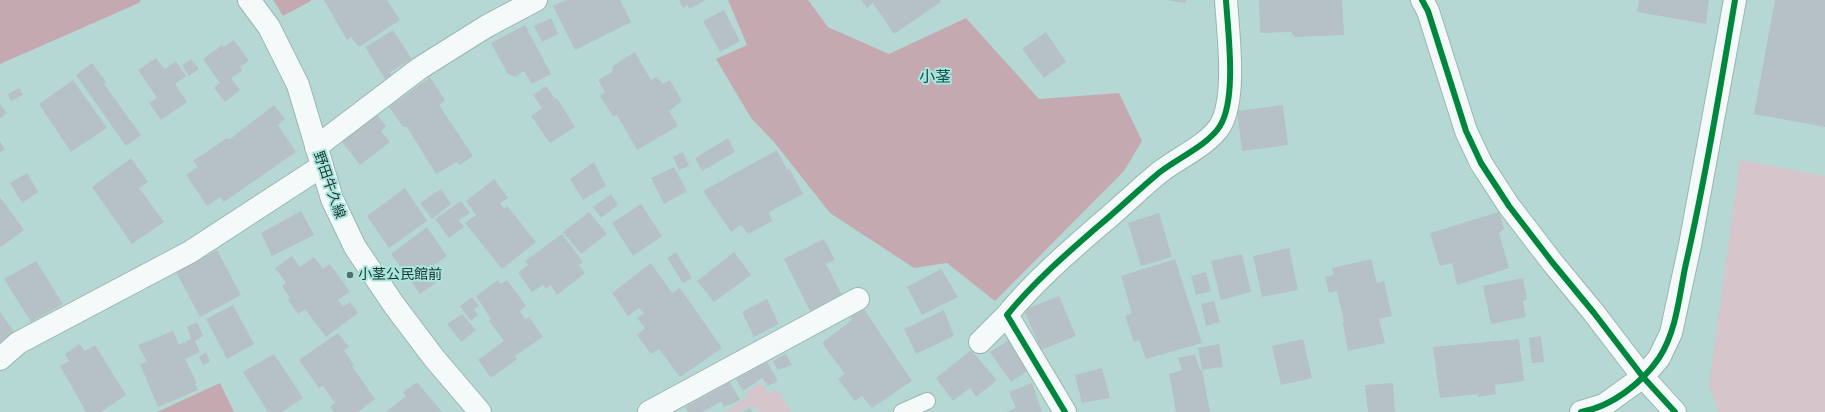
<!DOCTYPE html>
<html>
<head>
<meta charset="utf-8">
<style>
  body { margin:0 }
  canvas { display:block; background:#b6d8d4 }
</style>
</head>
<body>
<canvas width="1825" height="412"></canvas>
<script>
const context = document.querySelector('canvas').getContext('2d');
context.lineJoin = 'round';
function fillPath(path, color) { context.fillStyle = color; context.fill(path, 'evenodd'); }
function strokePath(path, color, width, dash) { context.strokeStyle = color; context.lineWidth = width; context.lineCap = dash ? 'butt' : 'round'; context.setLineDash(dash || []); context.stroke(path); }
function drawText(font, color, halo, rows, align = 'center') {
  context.font = font + ' Merriweather,"Noto Sans JP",serif'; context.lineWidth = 4; context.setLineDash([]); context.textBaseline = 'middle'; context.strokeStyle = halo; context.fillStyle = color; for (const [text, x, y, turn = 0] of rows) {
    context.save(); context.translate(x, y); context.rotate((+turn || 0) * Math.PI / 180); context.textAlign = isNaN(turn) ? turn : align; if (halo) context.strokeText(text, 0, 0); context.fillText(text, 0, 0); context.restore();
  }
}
fillPath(new Path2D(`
  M1740,160L1825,176V412H1719L1709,385Z
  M761,383L768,393L778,390L791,412H760L757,407L754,409L751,405L739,412H725L747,397L746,392Z`), '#d6c5ca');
fillPath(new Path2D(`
  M0,0H141L139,3L0,64Z
  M273,0H311V1L283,16Z
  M728,0H808L828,27L889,54L966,18L1039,99L1119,93L1142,141L1124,171L995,301L947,263L914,268L830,213L774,142L751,118L716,59L747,45Z
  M220,383L234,412H157Z`), '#c5a9b1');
fillPath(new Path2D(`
  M324,0H387L400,20L359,47L351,37L347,40Z
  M566,0H620L631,22L575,50L553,6Z
  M679,0H706L689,9L688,5L683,8Z
  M861,0H940L941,2L894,34L873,3L867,8Z
  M1170,0H1186V3L1170,1Z
  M1259,0H1342L1344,35L1295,37L1291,32L1260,33Z
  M1639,0H1709L1706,24L1637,12Z
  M1775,0H1825V127L1754,114Z
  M724,10L740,41L720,52L703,21Z
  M551,18L558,34L542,42L534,26Z
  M525,25L551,74L532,84L524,71L515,77L508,74L491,43Z
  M393,30L412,59L390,72L392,75L385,79L365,47Z
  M1046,32L1066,62L1044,78L1022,49Z
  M234,40L249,61L240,67L242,71L231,78L240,90L225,102L214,88L220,83L203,59L222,45L224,47Z
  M635,52L651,80L657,77L663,84L670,80L682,101L669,111L678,126L637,150L617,115L613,116L600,96L605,92L598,80L612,72L613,66Z
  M156,58L165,69L176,61L186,76L175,84L187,102L161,120L149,103L157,98L138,70Z
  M191,59L199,69L189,76L182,65Z
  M92,63L106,82L104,84L141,135L126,146L76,75Z
  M430,77L445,100L439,105L473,156L460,165L457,162L436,174L407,127H403L389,107Z
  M73,80L107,128L71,152L39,104Z
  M546,86L555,99L557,98L575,127L550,143L531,116L542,108L533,95Z
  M19,88L23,95L11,101L8,94Z
  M0,104L7,113L0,118Z
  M274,105L285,119L278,125L296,152L224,202L220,197L207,206L186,175L198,167L193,161L227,138L230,139Z
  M1283,105L1288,145L1242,151L1237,111Z
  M377,115L386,126L381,131L390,142L360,165L342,142Z
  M728,138L735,152L702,171L695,158Z
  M0,141L5,150L0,152Z
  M777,150L787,170L789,168L803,194L769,212L772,221L748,234L741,225L731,232L703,191Z
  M683,152L689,166L679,170L673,157Z
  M131,158L148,182L139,188L164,222L132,244L92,187Z
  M594,162L606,186L583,200L570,179Z
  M674,167L687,191L664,204L651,178Z
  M27,173L38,192L22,203L10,183Z
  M494,179L508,198L500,203L504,209L507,206L536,242L502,269L465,223L476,215L466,201Z
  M405,188L427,221L389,248L367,216Z
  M441,189L451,204L432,219L420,203Z
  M611,194L618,205L601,218L593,207Z
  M0,197L24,230L1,247L0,245Z
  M461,201L470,213L459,220L464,227L449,238L435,219Z
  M641,204L662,236L633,256L612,223Z
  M301,211L314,235L272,256L261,233Z
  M589,212L607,234L581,254L563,232Z
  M1499,212L1504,229L1499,233L1509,268L1457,285L1452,263L1440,266L1430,233Z
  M1159,213L1172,257L1141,266L1128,223Z
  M427,227L447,256L434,265L443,278L420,294L391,254Z
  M562,234L583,262L579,265L585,273L557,295L551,285L546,289L543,285L532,292L518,273L528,265L525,261Z
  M824,239L835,260L826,264L842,295L810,311L784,259Z
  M1289,248L1298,290L1262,297L1253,256Z
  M217,250L241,295L200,317L176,272Z
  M676,252L692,278L683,283L667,258Z
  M734,252L751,275L714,302L697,281Z
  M1242,254L1251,292L1221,300L1211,261Z
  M292,256L300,267L314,257L323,269L330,264L350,292L338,300L343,307L350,302L358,313L326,337L305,309L298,314L288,300L290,298L282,286L286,283L275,268Z
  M1175,259L1202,343L1146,359L1139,340L1134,342L1125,316L1132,313L1121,276Z
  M1371,259L1377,283L1384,281L1392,316L1379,319L1385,343L1348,351L1343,324L1344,321L1337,291L1329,293L1325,277L1334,275L1332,268Z
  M36,261L63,304L31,322L4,279Z
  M651,263L672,293L680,288L722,348L680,377L659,349L651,354L637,335L645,328L637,318L644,313L639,308L628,316L612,293Z
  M941,269L958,297L922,315L907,287Z
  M1206,272L1211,291L1196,295L1191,276Z
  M1523,278L1527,299L1523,302L1526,317L1491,324L1483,286Z
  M498,280L500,284L507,280L526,306L520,311L526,320L529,317L543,337L515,356L517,359L491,378L478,360L504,341L489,321L491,319L476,296Z
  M1059,296L1076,336L1041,350L1024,310Z
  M472,297L479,306L474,309L478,315L471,321L460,306Z
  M767,299L779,324L754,337L742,312Z
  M1214,301L1220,322L1206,326L1201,304Z
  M233,305L254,344L227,359L206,319Z
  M864,309L912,381L872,408L862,396L855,401L838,379L845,374L822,343L852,320L850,317Z
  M944,310L954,336L916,354L904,329Z
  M0,312L15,333L0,343Z
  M462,314L476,330L461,342L447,324Z
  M197,322L203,336L195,341L200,352L185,359L197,383L195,384L198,390L158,407L140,364L147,362L138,345L173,331L179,345L191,339L187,327Z
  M338,333L349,347L344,350L354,365L352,366L375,399L358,412H334L330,407L335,403L323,386L319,388L299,360Z
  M1541,336L1544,362L1532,363L1529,338Z
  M1303,339L1312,378L1281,385L1272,346Z
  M1519,339L1524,381L1495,385L1496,394L1478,397V394L1440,398L1433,347Z
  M1009,340L1027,371L1011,382L990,352Z
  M79,344L85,351L95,345L126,395L101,412H86L60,366L69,361L65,354Z
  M1219,344L1223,367L1202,370L1198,348Z
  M971,350L997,380L976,397L970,388L953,401L936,378Z
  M206,352L210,362L203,365L199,357Z
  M274,354L303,398L282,412H268L243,372Z
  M786,354L792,365L778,370L773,361Z
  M1195,354L1200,370H1202L1210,412H1176L1169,374L1182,370L1178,358Z
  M767,362L778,381L768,386L762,378L743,391L736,379Z
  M1102,368L1110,398L1082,403L1075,375Z
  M417,382L442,412H386L406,396L403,392Z
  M730,382L740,400L724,407L721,402L702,412H688L685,407Z
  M1032,383L1042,412H1006L1016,408L1009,392Z
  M1393,383L1395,412H1368L1365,385Z
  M749,408L753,412H743Z`), '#b5c1c7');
const lane = new Path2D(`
  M902,412L927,401`);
const street = new Path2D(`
  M1422,0L1428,11L1466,131L1481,163L1509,206L1552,262L1594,313L1643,377L1675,412
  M316,147L420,68L487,26L536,0
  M980,342L1007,315
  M0,359L18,343L190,252L322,166
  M649,412L858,299
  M1065,412L1007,315C1033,283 1065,255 1096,228C1118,210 1138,190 1160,172C1178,158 1208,145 1220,126C1237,98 1228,33 1226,0
  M1581,412L1604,405L1643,377`);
const secondary = new Path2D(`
  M1643,377L1659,358L1671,333L1690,245L1735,0`);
const primary = new Path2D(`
  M249,0L269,27L298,85L332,199L355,247L394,305L434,358L480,412`);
strokePath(lane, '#9ab5b1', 18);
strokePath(street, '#9ab5b1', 24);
strokePath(secondary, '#9ab5b1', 24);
strokePath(primary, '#9ab5b1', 24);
strokePath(lane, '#f4f9f9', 16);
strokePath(street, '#f4f9f9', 22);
strokePath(secondary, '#f4f9f9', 22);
strokePath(primary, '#f4f9f9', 22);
strokePath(new Path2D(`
  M1422,0L1428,11L1466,131L1481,163L1509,206L1552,262L1594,313L1643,377L1675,412
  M1065,412L1007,315C1033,283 1065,255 1096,228C1118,210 1138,190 1160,172C1178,158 1208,145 1220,126C1237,98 1228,33 1226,0
  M1581,412C1611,407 1642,383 1659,358C1676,332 1679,298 1685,268C1705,180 1720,90 1735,0`), '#00873e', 6);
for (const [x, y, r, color] of [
  [350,275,4,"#536f6b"]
]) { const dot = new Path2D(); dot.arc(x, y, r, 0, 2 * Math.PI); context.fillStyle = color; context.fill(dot); strokePath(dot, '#a8e6de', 1.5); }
drawText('14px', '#1d3633', '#a8e6de', [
  ["野田牛久線",329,185,71]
]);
drawText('14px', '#1d3633', '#a8e6de', [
  ["小茎公民館前",358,275]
], 'left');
drawText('16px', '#12534d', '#a8e6de', [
  ["小茎",935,77]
]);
</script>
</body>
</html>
